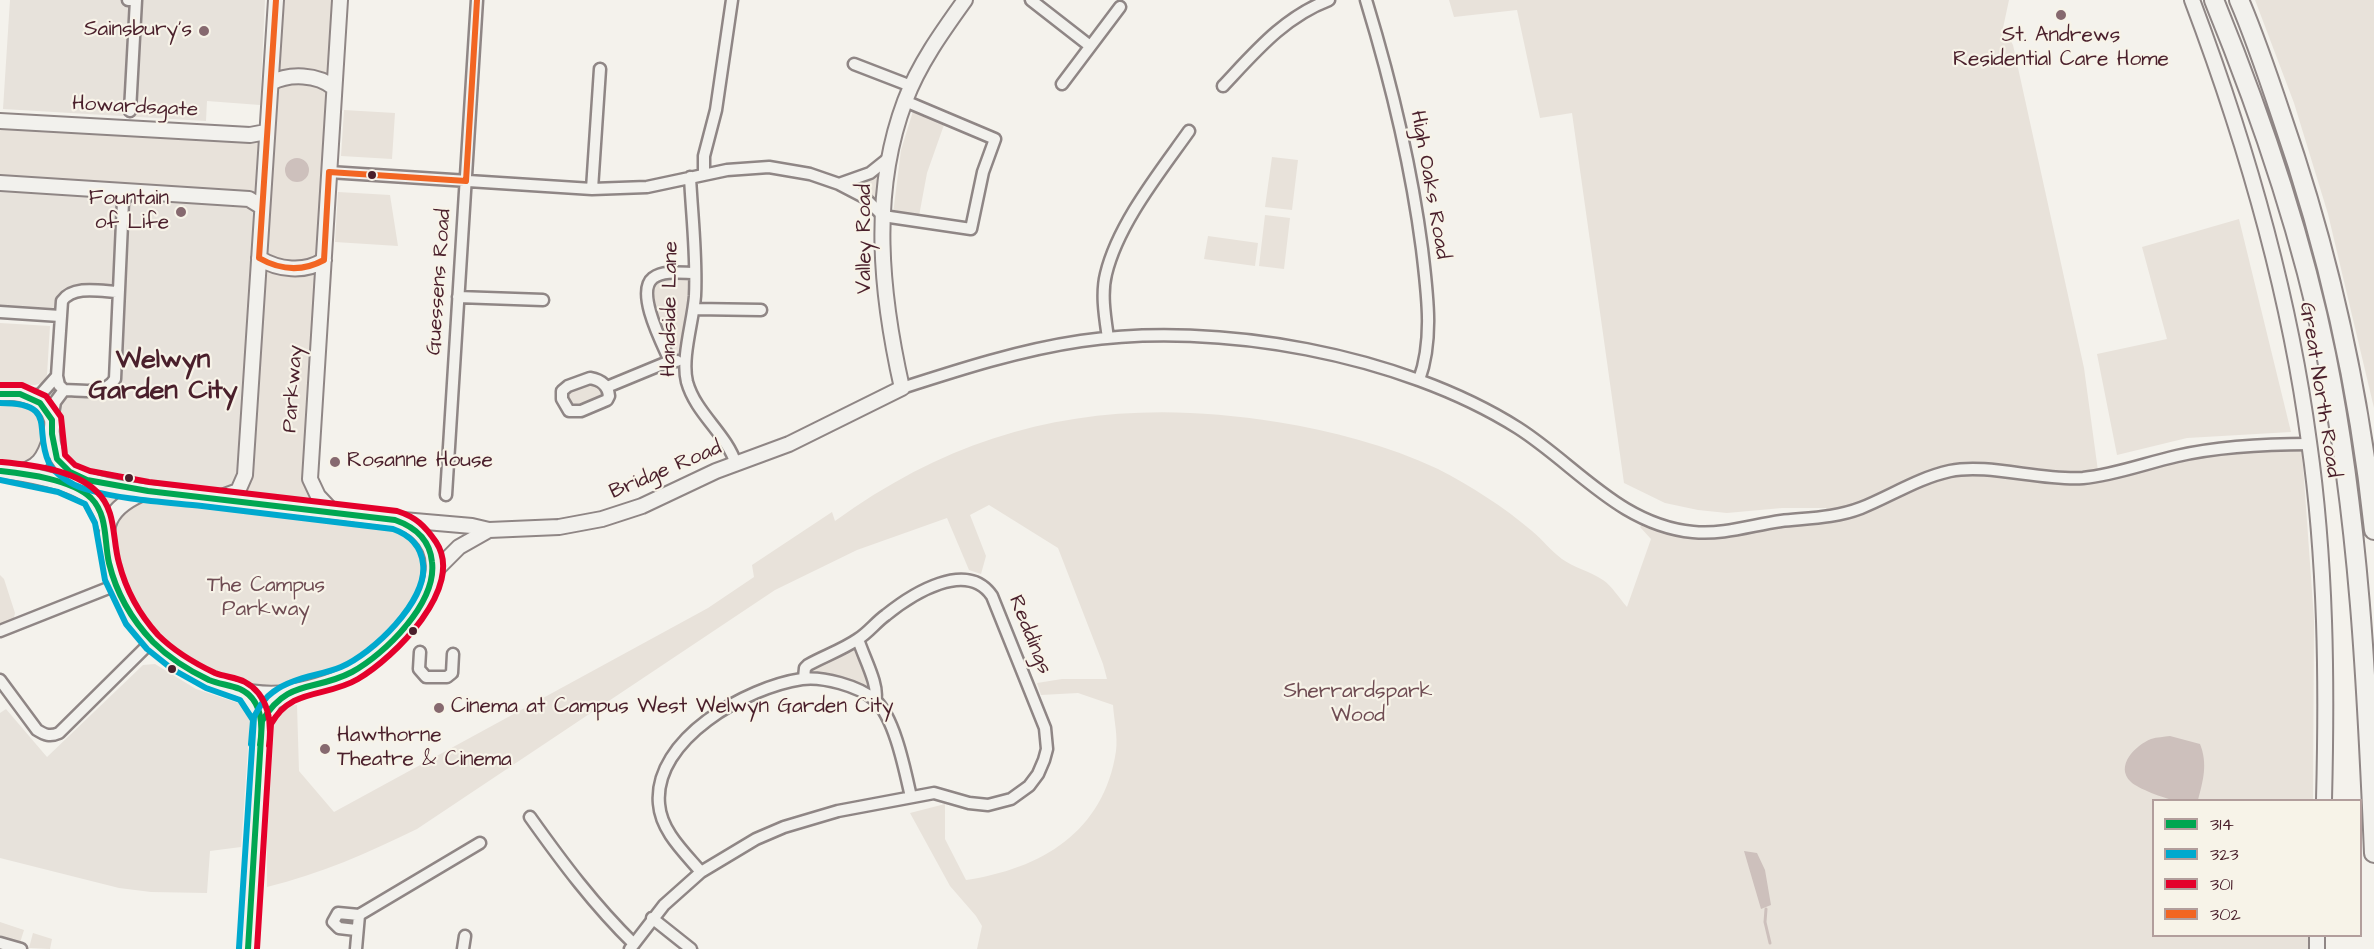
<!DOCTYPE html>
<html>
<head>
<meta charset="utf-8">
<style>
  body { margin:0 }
  #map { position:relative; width:2374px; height:949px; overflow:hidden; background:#f4f2ec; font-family:"Architects Daughter",sans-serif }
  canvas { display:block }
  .legend { position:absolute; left:2152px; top:799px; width:210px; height:138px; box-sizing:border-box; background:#f7f3e8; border:2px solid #b29e9c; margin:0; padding:8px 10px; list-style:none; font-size:18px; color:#4a1f2b }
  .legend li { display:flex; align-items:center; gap:12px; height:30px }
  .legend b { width:30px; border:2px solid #b29e9c }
</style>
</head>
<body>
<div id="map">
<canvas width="2374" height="949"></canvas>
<ul class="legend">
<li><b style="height:8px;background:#00a651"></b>314</li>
<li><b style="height:8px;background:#00a9ce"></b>323</li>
<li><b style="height:8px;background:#e4002b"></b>301</li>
<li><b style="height:8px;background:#f26522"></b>302</li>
</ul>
</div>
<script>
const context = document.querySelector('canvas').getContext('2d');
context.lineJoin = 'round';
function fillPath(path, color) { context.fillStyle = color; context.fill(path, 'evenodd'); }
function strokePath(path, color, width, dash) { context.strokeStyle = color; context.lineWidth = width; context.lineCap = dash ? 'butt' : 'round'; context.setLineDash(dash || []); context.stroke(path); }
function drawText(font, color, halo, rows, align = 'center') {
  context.font = font + ' "Architects Daughter",sans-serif'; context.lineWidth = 4.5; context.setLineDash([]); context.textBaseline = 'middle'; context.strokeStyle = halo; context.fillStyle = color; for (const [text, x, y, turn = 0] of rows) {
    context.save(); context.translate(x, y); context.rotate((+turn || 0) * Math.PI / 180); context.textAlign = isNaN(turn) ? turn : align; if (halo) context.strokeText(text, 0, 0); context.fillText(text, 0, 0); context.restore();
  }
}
fillPath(new Path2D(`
  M10,0H265L260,105L207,101L206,121L3,109Z
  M0,183L203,197L262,207L245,475L232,494L98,483L55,452L59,395L110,387L117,293L75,291L61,310L0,305Z
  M155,664L196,689L238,703L250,720L241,847L210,851L207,893L151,892L119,888L0,858V713L6,709L47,757L143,665Z`), '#e7e2db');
fillPath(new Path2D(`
  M279,0H336L332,77L277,76Z
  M1449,0H2009L2003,28L2013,45L2084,368L2098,471L2187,446L2301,438L2314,619L2313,800H2154V936H2309L2308,949H977L982,926L976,916L950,886L910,813L945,804V839L966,880C1041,869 1104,832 1116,751C1118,736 1114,720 1113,705L1078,693L1041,695L1037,683L1062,679H1107L1103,664L1058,548L989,505L970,515L986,556L981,574L969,570L947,518L857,550L775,590L417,829C368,853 320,874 267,887V837L275,714L283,706L297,705L299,771L334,812L708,608L754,577L752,565L832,512L835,521C971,422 1112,395 1277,422C1332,431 1387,445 1438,469C1471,486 1504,507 1532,531C1543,540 1551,551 1562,559C1574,568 1590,571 1603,580C1612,586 1619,598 1627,607L1651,539L1640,527L1642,524L1671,533L1832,519L1826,508H1782L1727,513L1698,510L1665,503L1624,483L1572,113L1540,118L1517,10L1454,17Z
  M2255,0H2374V408L2328,214L2294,103Z
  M281,83H319L329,92L320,253L312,263H276L266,257L264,244L277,86Z
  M914,108L945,122L927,173L919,216L893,214L901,150Z
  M344,110L395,113L392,159L341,156Z
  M0,125L262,137L257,199L0,180Z
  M1272,157L1298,160L1292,210L1265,207Z
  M880,170L876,202L854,186L855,184Z
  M338,192L390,195L398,246L335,242Z
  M1265,215L1290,218L1284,269L1259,266Z
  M2239,219L2291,432L2187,438L2117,455L2097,354L2167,339L2142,247Z
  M1208,236L1258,243L1255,266L1204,259Z
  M262,267L318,271L306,474L318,504L239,495Z
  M658,278H689L692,285L682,355L673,357L657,326L650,286Z
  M0,323L50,326L47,375L43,383L35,385L4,384L0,382Z
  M584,382L601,385L604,398L586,407L567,406L565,391Z
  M4,399C12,400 20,399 28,403C55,417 47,459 19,467C14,468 6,466 0,465V402Z
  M91,487L126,494L116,501L107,513L89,491Z
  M149,498L391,525C411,530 415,532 424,551C425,555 429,560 429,564C429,567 427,573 426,577C417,610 385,645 356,663C329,680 298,689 265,687C233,685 198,674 173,653C163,646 151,635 144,625C127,604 106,554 112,527C116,512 134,500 149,498Z
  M0,575L4,579L15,613L13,622L0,627Z
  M854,647L873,691L809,674L808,670Z
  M0,922L24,930L19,946L0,940Z
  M33,933L52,939L50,949L29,948Z`), '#e8e2da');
fillPath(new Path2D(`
  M285 170a12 12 0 1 1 24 0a12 12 0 1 1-24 0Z
  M2170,736L2200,744C2208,764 2203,781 2198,800C2190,801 2182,801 2174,800C2165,799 2137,788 2131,782C2114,766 2136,745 2151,739C2157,737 2164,737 2170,736Z
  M1744,851L1757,853L1765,870L1771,905L1761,909Z`), '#cdc0bc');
strokePath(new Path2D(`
  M1766,909L1765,922L1770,943`), '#cdc0bc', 3);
const street = new Path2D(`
  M128,0H136L130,111
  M1031,0L1090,46
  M1366,0C1391,82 1411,164 1422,249C1427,292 1434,339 1419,380
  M854,64L911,86
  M1062,84L1120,7
  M1223,86C1255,52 1284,17 1329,0
  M890,157L870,173L839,184L864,197L883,216L971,229L983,172L995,139L905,101
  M329,172L592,189L647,187L727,170L769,167L810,174L839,184
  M704,174V156L716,110L732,0
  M690,177C692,217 697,257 695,296C693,322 681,358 687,382C696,414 726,433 736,464
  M592,189L600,69
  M117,292C100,291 73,285 62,301L57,376L59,385L64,390C82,390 104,396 115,379L123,201L131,192
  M458,297L543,300
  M694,309L761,310
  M0,312L60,316
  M1108,338C1105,317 1101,294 1106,274C1118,224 1160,172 1189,131
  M670,361C663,345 635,292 653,278C664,270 682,273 695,273
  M590,378C601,380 608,385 609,396L607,400L581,411H569L562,399V391L568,386Z
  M607,387L670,361H677
  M902,388C961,369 1020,350 1081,341C1217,321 1401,354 1518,428C1576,465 1620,525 1693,532C1724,535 1752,525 1781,521C1809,518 1835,518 1861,508C1891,496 1918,478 1950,471C1988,463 2041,481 2083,478C2115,475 2146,463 2177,456C2216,447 2269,444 2310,444
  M29,397L41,394L57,376
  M52,420L55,402L64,390
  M446,495L477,0
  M0,631L116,585
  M858,639C863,656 880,686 875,701
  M420,652L419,669L426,677H447L452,673L453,654
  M0,680L37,730C45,735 50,737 59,733L152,641
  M530,817C562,862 594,905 634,944
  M701,872C684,852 661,831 659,804C653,739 747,687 802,679C822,676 859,686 875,700C895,718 905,771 911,797
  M652,918L691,949
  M356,930L339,928L333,922L338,913L359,915
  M0,943L21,949
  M356,949L359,915L480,843
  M463,949L465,936
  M630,949L664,905L701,872L756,839L784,827L838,811L934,793L969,803L988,805L1011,799L1029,786L1038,774L1044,760L1047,749L1045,728L992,596C967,559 912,594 886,615C876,622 868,633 858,639C842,650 824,656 808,665L805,668L804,678`);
const secondary = new Path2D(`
  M2192,0C2246,143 2289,291 2309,442C2326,561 2327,681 2324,800
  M271,83C289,73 318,74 334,88
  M0,121L250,135L266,132
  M0,183L249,199L262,207
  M259,258C278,270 305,273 324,260
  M0,394C19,390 47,399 52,420C53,425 51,430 52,434C53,459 65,472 88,480C119,490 155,492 187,496C256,504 326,510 395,520C404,523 413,526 419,533C465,576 392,648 355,670C336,681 312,688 290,692C254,699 213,684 182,665C148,644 121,608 111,569C100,527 107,507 148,491
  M0,471C22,473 75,482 90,498C99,506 103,516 106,527
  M15,472C38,470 45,457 51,436
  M219,498L238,491L245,475L276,0
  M333,512L318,496L310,479L340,0
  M403,520L472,526L489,530L559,527L602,519L642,506L716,471L789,444L902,388C881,295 870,194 905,101C919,64 942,32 965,0
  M434,572L459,547L489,530
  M241,690L255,706L262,721
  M248,949L262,721L274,702L289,693
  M2317,949V936`);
const highway = new Path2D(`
  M2214,0C2261,115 2301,232 2326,354C2359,518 2367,686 2374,853
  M2239,0C2255,37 2268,76 2281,115C2328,250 2359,388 2374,530`);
strokePath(street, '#8f8685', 15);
strokePath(secondary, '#8f8685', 18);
strokePath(highway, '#8f8685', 22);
strokePath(street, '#f2f1ed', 10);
strokePath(secondary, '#f2f1ed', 14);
strokePath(highway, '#f2f1ed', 18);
strokePath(new Path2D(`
  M0,394H20L40,403L52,420V434L57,459L70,472L87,480L148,491L395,520C415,527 430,540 432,562C437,603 385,654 352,672C314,692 288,678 262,721L248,949
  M0,471C26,474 71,479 91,498C108,515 104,541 109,563C116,592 132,620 153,642C169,658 188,670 209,680C219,684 230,685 240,689C262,699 263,725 260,745`), '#00a651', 6);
strokePath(new Path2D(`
  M0,403C59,403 33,429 49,463C55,475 72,485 85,489C122,500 164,502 202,506C266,514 329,521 393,529C410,535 421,546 423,564C428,601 372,654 341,667C319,676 293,677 273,692C264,698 259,708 254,717L239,948
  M0,480L58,492L85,504L95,523L105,580L126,624L147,649L172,669L206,688L240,700L253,720L251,744`), '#00a9ce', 6);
strokePath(new Path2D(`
  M0,385H22L46,396L61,417L65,455L75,465L90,471L149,482L397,511C416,517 425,526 436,542C466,587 394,658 358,679C326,698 292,687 271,724L257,949
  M1,462C31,465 73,469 96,491C117,510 112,539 119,563C126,590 139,614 158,635C174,651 194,663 215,673C225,677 236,677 245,682C269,695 272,723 269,746`), '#e4002b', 6);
strokePath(new Path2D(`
  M276,0L259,258C280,270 302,272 324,260L329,172L466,181L477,0`), '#f26522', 6);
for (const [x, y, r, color] of [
  [2061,15,6,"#86696f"],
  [204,31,6,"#86696f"],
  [372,175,5,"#4a1f2b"],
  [181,212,6,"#86696f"],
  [335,462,6,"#86696f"],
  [129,478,5,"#4a1f2b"],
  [413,631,5,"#4a1f2b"],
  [172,669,5,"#4a1f2b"],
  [439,708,6,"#86696f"],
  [325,749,6,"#86696f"]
]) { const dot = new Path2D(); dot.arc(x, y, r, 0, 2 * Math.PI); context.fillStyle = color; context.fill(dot); strokePath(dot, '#f7f3e8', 2); }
drawText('21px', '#4a1f2b', '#f7f3e8', [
  ["Sainsbury's",192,31,"right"],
  ["St. Andrews",2061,37,"center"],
  ["Residential Care Home",2061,61,"center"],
  ["Fountain",169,200,"right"],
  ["of Life",169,224,"right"],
  ["Rosanne House",347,462],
  ["Cinema at Campus West Welwyn Garden City",451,708],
  ["Hawthorne",337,737],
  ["Theatre & Cinema",337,761]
], 'left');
drawText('21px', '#4a1f2b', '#f7f3e8', [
  ["Howardsgate",135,108,3],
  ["High Oaks Road",1429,185,80],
  ["Valley Road",866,239,-90],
  ["Guessens Road",440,282,-86],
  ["Handside Lane",671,309,-89],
  ["Parkway",294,389,-86],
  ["Great North Road",2319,390,81],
  ["Bridge Road",666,471,-23],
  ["Reddings",1029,635,68]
]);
drawText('21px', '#6f4c53', '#f7f3e8', [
  ["The Campus",266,587],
  ["Parkway",266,611],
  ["Sherrardspark",1358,693],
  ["Wood",1358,717]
]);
drawText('bold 27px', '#4a1f2b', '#f7f3e8', [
  ["Welwyn",163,361],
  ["Garden City",163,392]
]);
</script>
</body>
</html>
